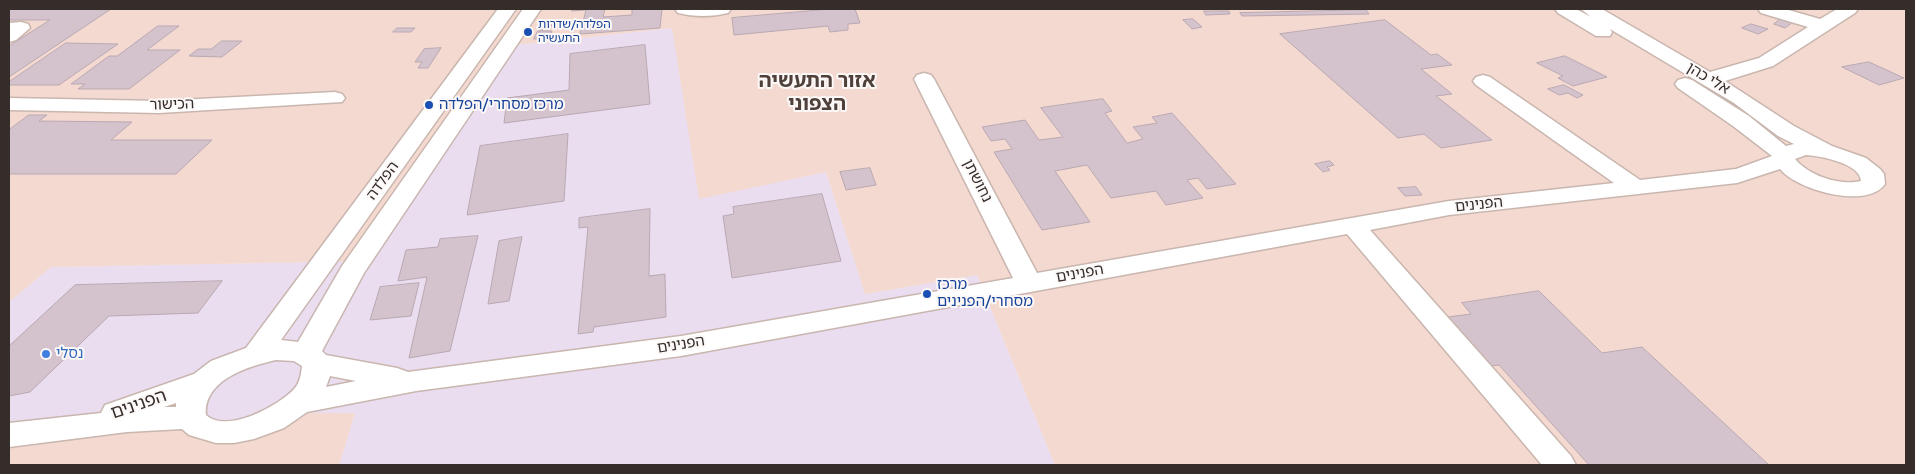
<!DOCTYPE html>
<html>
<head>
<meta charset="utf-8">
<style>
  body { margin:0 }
  #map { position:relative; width:1915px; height:474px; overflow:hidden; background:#fbe8e0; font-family:Signika,sans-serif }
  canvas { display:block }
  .frame { position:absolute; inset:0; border:10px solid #342d2a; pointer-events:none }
</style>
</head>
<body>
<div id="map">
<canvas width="1915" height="474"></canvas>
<div class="frame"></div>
</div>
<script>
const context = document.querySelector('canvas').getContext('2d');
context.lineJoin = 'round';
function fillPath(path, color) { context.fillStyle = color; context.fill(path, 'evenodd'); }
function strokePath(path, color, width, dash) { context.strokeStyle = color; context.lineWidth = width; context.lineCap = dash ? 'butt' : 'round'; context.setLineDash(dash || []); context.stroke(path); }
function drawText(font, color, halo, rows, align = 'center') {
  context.font = font + ' Signika,"Noto Sans Hebrew",sans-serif'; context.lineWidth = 4; context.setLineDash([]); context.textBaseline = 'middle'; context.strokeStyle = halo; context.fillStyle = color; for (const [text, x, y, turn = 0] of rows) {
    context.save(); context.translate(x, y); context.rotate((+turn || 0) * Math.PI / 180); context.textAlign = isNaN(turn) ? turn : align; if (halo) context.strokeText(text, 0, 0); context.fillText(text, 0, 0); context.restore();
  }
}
fillPath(new Path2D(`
  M673,28L699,198L826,172L865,294L977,275L1055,465H339L355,413H309L9,442V302L51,267L368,261L515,45Z`), '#eaddf0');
fillPath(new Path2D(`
  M9,9H1906V465H1055L977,275L865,294L826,172L699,199L672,28L515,45L368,261L51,267L9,302Z
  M309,413H355L339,465H9V442Z`), '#f4d9d0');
const building = new Path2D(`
  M9,9H111L9,77V46L50,20H9Z
  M572,9H605L603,17L632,15V9H662L660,28L580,34L586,10L572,11Z
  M830,9H855L860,23L848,24V30L830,32L828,26L734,35L732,18Z
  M1366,10L1369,14L1242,16L1240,13Z
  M1204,11H1229L1230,14L1206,15Z
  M1782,18L1793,22L1785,28L1774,24Z
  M1193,19L1202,27L1192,29L1183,20Z
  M1385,20L1431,55L1437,54L1452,65L1421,69L1452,94L1436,96L1492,140L1441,148L1424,134L1398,138L1280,34Z
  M543,23H553L549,30H539Z
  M1751,24L1768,29L1758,34L1742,28Z
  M158,26H179L147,50H180L129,89H78L85,84H71L109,56H117Z
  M397,28H415L411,32H393Z
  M538,31H552L549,38L534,39Z
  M222,41H242L222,57L189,56L198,49H211Z
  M66,43L118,44L59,85H9V82Z
  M645,45L650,104L504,123L507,98L569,90L570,54Z
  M441,48L428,68H418L422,62H415L424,49Z
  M1565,56L1607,77L1573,86L1558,78L1563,76L1537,63Z
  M1869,62L1904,78L1879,85L1842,67Z
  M1564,85L1583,95L1577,98L1568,93L1559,95L1548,89Z
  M1103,99L1112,111L1105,113L1127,143L1143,139L1133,127L1157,123L1152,117L1172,113L1236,184L1207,189L1198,178L1187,180L1203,198L1166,205L1156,191L1111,198L1087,165L1055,171L1090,222L1042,230L994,152L1012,149L1005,139L991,141L982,127L1025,120L1039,140L1063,137L1041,108Z
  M29,115H47L39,121L132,122L111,140H212L176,174H9V130Z
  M568,134L564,201L467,215L480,146Z
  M1330,161L1334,165L1327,167L1330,170L1323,172L1315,164Z
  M870,168L876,185L846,190L840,172Z
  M1416,187L1422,195L1405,196L1398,188Z
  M822,194L841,261L732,278L723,216L734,214L733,207Z
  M650,209L649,276L665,274L666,317L594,327L593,332L578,334L588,227L579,228V218Z
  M478,236L450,351L409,358L427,277L398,281L406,250L438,247L440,239Z
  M522,237L509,301L488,304L499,241Z
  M222,281L198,313L109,316L30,392L9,396V346L75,285Z
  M419,283L411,316L370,320L380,287Z
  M1539,291L1602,353L1642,347L1769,465H1589L1499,365L1491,366L1448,317L1471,314L1462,303Z`);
fillPath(building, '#d4c3cd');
strokePath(building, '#baa9b3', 1);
const minor = new Path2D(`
  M498,9H516L281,340L298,342L342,266L523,9H541L364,273L322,351L326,355L397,368L408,372L681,336L1013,278L914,79L917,75L924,73L931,75L934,79L1037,273L1449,201L1614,183L1476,85L1473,81L1476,77L1483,75L1490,77L1640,180L1736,169L1772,156L1733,126L1678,88L1675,84L1678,80L1685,78L1692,80L1749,116L1786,146L1794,144L1778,136L1734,103L1610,29L1612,32L1610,36H1596L1558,13L1555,9H1576L1591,17L1581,9H1602L1710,72L1759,58L1808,27L1761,13L1758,9H1785L1820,19L1837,9H1858L1855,13L1773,66L1725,81L1794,126L1832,146L1866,158L1880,169L1884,174L1885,184C1867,210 1797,190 1780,169L1737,183L1449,215L1370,230L1571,456L1576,465H1542L1347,234L681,356L416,391L307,412L284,428L254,439L234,443H216L189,435L182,429L127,432L9,447V423L101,413L105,405L194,374L211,361L246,348ZM1806,155C1820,156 1860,163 1861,181C1840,186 1809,176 1795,159ZM276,360L294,361L302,366C301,374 300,382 295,388C279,406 227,434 206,415C203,380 249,366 276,360ZM330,376L356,381L326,387ZM176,403V407H164Z
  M675,9H731L728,13C712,17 694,17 678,13Z
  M21,22L28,24L30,28L16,40L9,42V23Z
  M335,92L342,94L345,98L342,102L159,113L9,110V98L159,101Z`);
strokePath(minor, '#c9b6af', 3);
fillPath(minor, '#fff');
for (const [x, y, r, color] of [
  [528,32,5,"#1a4fb4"],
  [429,105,5,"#1a4fb4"],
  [927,294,5,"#1a4fb4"],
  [46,354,5,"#3f7fe0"]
]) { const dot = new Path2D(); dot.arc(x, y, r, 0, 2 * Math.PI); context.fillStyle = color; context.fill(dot); strokePath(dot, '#fcf8f7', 2); }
drawText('12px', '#164399', '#fcf8f7', [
  ["הפלדה/שדרות",538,25],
  ["התעשיה",538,39]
], 'left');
drawText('15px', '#342d2a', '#fcf8f7', [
  ["אלי כהן",1708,79,31],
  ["הכישור",172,105,-2],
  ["הפלדה",383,181,-54],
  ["נחושתן",977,181,63],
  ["הפנינים",1479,205,-6],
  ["הפנינים",1080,274,-10],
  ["הפנינים",681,345,-9]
]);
drawText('15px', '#164399', '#fcf8f7', [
  ["מרכז מסחרי/הפלדה",439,105],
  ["מרכז",937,285],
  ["מסחרי/הפנינים",937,302]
], 'left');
drawText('15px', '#366cbe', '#fcf8f7', [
  ["נסלי",56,354]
], 'left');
drawText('18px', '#342d2a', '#fcf8f7', [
  ["הפנינים",139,405,-19]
]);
drawText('bold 20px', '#4f403a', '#fcf8f7', [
  ["אזור התעשיה",817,82],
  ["הצפוני",817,105]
]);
</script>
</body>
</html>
